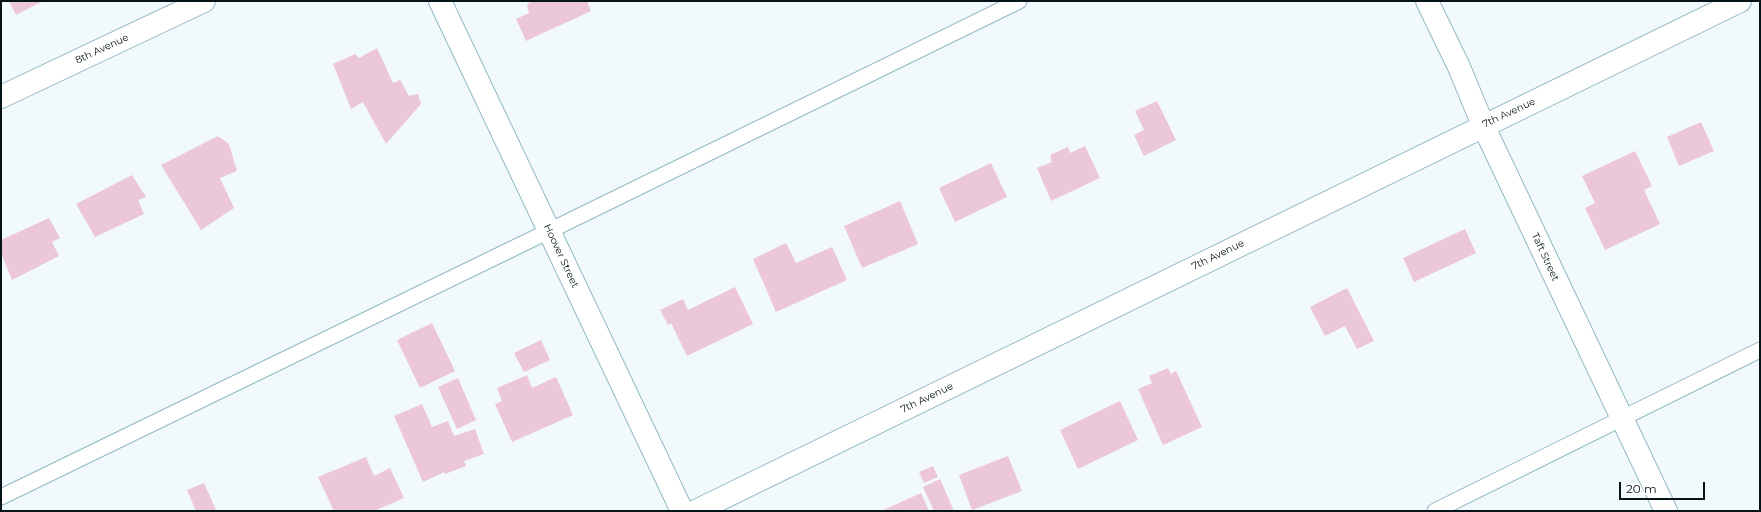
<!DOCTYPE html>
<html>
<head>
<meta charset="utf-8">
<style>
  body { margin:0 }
  #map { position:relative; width:1761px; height:512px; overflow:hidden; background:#f1f9fc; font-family:Montserrat,sans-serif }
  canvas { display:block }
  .frame { position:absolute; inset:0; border:2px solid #051419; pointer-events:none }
  .scale { position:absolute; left:1619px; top:482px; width:86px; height:18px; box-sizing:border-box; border:2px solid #051419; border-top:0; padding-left:5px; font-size:12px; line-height:14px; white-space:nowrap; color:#051419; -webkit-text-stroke:3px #fff; paint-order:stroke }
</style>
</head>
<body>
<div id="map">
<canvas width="1761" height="512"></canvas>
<div class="frame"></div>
<div class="scale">20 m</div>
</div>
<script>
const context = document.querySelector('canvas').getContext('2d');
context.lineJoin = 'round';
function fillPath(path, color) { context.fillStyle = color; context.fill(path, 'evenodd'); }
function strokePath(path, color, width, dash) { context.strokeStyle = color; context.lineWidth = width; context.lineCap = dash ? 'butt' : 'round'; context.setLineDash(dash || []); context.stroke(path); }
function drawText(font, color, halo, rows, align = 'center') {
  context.font = font + ' Montserrat,sans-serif'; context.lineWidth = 3; context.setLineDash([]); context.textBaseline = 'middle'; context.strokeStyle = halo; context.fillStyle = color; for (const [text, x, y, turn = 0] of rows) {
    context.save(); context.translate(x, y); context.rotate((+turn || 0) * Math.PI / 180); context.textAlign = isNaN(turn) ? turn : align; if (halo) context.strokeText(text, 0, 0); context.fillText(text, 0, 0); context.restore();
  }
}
fillPath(new Path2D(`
  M9,1H43L16,15Z
  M534,1H587L591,11L526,41L516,19L529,13L527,4Z
  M377,48L393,83L400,80L409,96L418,94L421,104L386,144L363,102L351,109L333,64L355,54L359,58Z
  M1157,101L1176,140L1144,156L1134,135L1144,130L1135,111Z
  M1701,122L1714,151L1679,166L1667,137Z
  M218,136L229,144L237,171L220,178L234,208L201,230L161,165Z
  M1085,146L1100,178L1051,201L1037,168L1052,162L1050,155L1068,147L1070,153Z
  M1635,151L1652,186L1644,190L1660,224L1605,250L1585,208L1595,203L1582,176Z
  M991,163L1007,197L955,222L939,188Z
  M132,175L146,197L138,200L144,214L95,237L76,204Z
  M900,201L918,244L862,268L844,226Z
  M49,218L60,238L52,242L59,256L12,280L1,253V240Z
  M1465,229L1476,253L1414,282L1403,258Z
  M786,243L796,263L832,247L847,280L776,312L753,259Z
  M735,287L753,324L687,356L671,323L668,325L660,310L683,299L688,310Z
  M1347,288L1374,341L1357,349L1345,326L1325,336L1310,307Z
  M432,323L455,371L420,388L397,340Z
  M541,340L550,360L524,372L514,353Z
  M1168,368L1171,374L1176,371L1202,427L1163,445L1138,389L1152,383L1149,376Z
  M527,375L532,388L556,377L573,415L512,442L495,404L502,401L497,388Z
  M458,378L476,420L457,429L438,387Z
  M1120,401L1138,440L1078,469L1060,430Z
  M422,404L432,427L448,421L454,436L475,429L484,454L464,461L466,466L445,474L444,472L423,482L394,416Z
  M1008,456L1022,491L972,510L959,475Z
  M366,457L374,476L390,468L404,498L374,511H334L318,477Z
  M933,466L938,477L924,483L919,472Z
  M940,479L954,511H934L923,487Z
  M204,483L216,510L213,511H196L187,490Z
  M921,493L929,511H881Z`), '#ecc7d8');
const lane = new Path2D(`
  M1,497L549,231L1019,1
  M1435,511L1760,350`);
const street = new Path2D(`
  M440,1L682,511
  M1427,1L1459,67L1483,125L1666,511
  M1,97L204,1
  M696,511L1740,1`);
strokePath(lane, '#91b8c6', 17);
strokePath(street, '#91b8c6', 24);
strokePath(lane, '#fff', 15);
strokePath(street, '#fff', 22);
drawText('10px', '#051419', '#fff', [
  ["8th Avenue",102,49,-25],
  ["7th Avenue",1509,113,-25],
  ["7th Avenue",1218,255,-26],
  ["Hoover Street",561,256,65],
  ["Taft Street",1545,257,65],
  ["7th Avenue",927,398,-26]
]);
</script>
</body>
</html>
